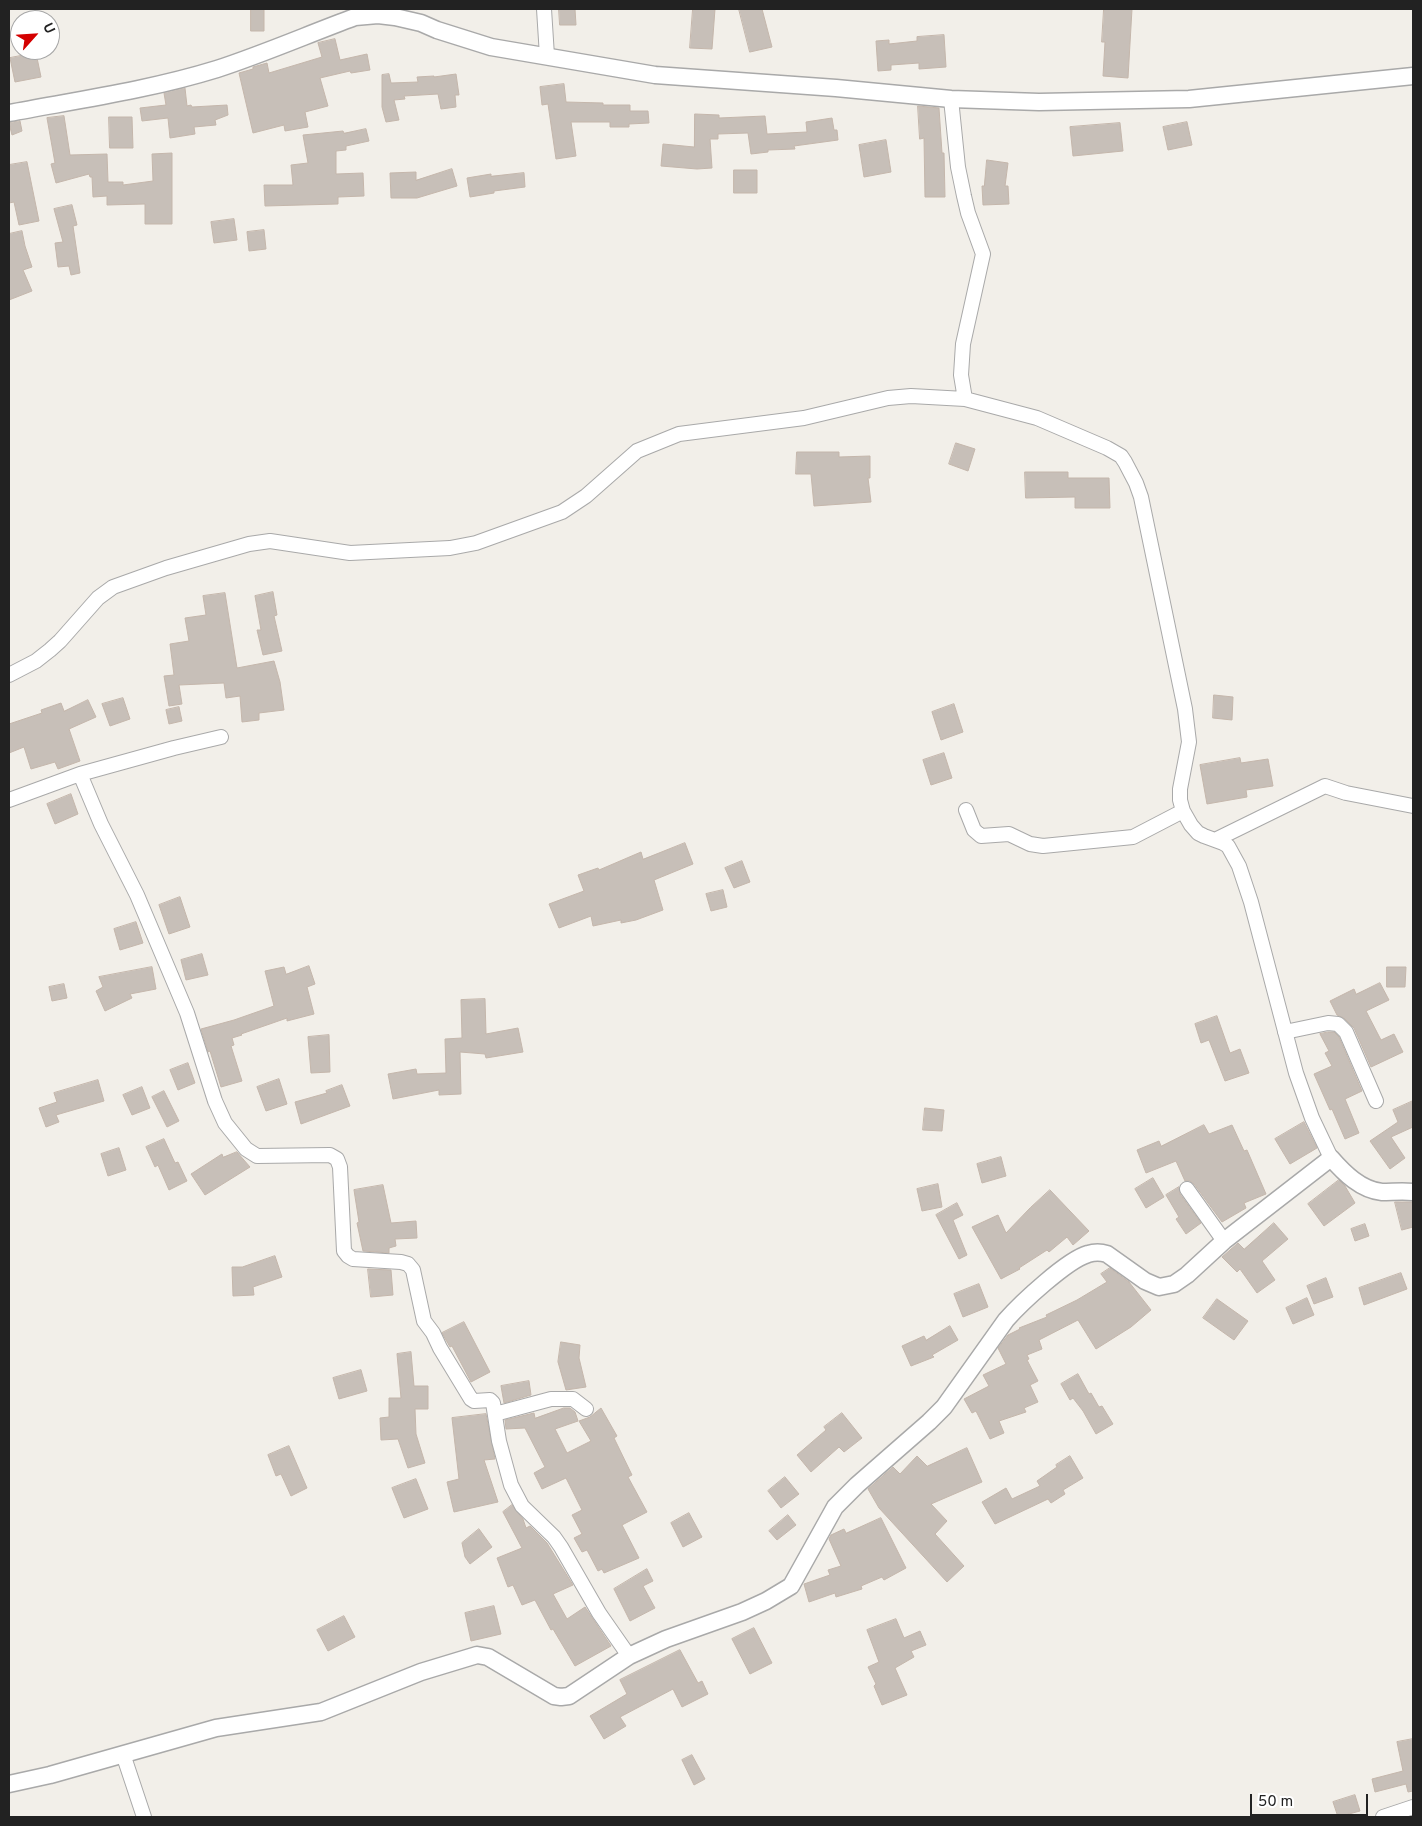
<!DOCTYPE html>
<html>
<head>
<meta charset="utf-8">
<style>
  body { margin:0 }
  #map { position:relative; width:1422px; height:1826px; overflow:hidden; background:#f2efe9; font-family:Overpass,sans-serif }
  canvas { display:block }
  .frame { position:absolute; inset:0; border:10px solid #222; pointer-events:none }
  .north { position:absolute; left:10px; top:10px; width:50px; height:50px; box-sizing:border-box; background:#fff; border:1px solid #a7a7a7; border-radius:50%; rotate:64deg; font-size:14px; font-weight:700; line-height:20px; text-align:center; color:#222 }
  .north::after { content:''; display:block; margin:auto; width:18px; height:22px; background:#d40000; clip-path:polygon(50% 0,100% 100%,50% 72%,0 100%) }
  .scale { position:absolute; left:1250px; top:1794px; width:118px; height:22px; box-sizing:border-box; border:2px solid #222; border-top:0; padding-left:6px; font-size:15px; line-height:18px; white-space:nowrap; color:#222; -webkit-text-stroke:4px #fff; paint-order:stroke }
</style>
</head>
<body>
<div id="map">
<canvas width="1422" height="1826"></canvas>
<div class="frame"></div>
<div class="north">U</div>
<div class="scale">50 m</div>
</div>
<script>
const context = document.querySelector('canvas').getContext('2d');
context.lineJoin = 'round';
function fillPath(path, color) { context.fillStyle = color; context.fill(path, 'evenodd'); }
function strokePath(path, color, width, dash) { context.strokeStyle = color; context.lineWidth = width; context.lineCap = dash ? 'butt' : 'round'; context.setLineDash(dash || []); context.stroke(path); }
const building = new Path2D(`
  M251,9H264V31H251Z
  M559,9H575L576,25H560Z
  M693,9H715L712,49L690,48Z
  M739,9H762L772,47L750,52Z
  M1104,9H1132L1128,78L1103,76L1105,42H1102Z
  M944,35L946,67L919,69V63L891,65V70L878,71L876,41L889,40V44L917,41V37Z
  M335,39L340,60L367,54L370,70L351,73L350,71L320,78L328,106L305,112L308,127L285,131L284,125L253,133L239,73L253,69V67L267,63L269,73L322,57L318,43Z
  M36,53L41,77L15,82L10,58Z
  M389,74L391,83L418,82L417,77L434,76V77L456,74L459,95H455L456,107L441,109L438,94L404,96L405,99L394,100L399,120L386,122L382,107V75Z
  M564,84L566,102L603,103V105H630V111H648L649,123L629,124V127H610V122H571L576,156L556,159L548,104L542,105L540,87Z
  M185,88L187,106L191,105L192,107L227,105L228,115L215,120L216,125L194,127L195,134L170,138L168,118L142,121L140,108L166,105L164,93Z
  M918,106L939,108L942,153H944L945,197H925L924,138L920,139Z
  M695,114L719,115V118L765,116L767,134L807,132L806,122L832,118L834,130H837L838,140L794,146L795,149L768,150V152L751,154L748,133L718,134V139H710L712,168L697,169L661,166L663,144L694,147Z
  M64,116L70,155L107,154L108,182H123V185L153,181L152,154L172,153V224H145V204L107,205V196L93,197L92,177H90L89,174L56,183L51,164L55,163L47,118Z
  M109,117H132L133,148H110Z
  M20,121L22,131L12,135L9,123Z
  M1187,122L1192,145L1168,150L1163,127Z
  M1120,123L1123,151L1073,156L1070,127Z
  M366,129L369,141L346,146V150L336,151V174L363,173L364,196L338,197V204L265,206L264,185H293L291,165L308,163L303,135L343,131L344,133Z
  M886,140L891,172L864,177L859,145Z
  M987,160L1008,163L1005,186H1008L1009,204L983,205L982,186H984Z
  M27,162L39,221L19,225L14,202L9,203V165Z
  M452,169L457,186L417,198H391L390,173L416,172V180Z
  M734,170H757V193H734Z
  M524,173L525,187L494,191V193L470,197L467,178L491,174V176Z
  M72,205L77,225L73,226L80,273L71,275L69,266L58,267L55,243L63,242L54,209Z
  M234,219L237,240L214,243L211,222Z
  M264,230L266,249L249,251L247,232Z
  M22,231L25,246L32,267L23,270L32,291L9,300V234Z
  M956,443L975,449L968,471L949,464Z
  M797,452H839V457L870,456V478H868L871,502L814,506L811,474H796Z
  M1025,472H1068V478H1109L1110,508H1075V497L1026,498Z
  M273,592L277,615L274,616L282,651L263,655L257,630H261L255,596Z
  M225,593L237,668L274,661L280,682L284,710L259,713V720L242,722L240,696L226,698L224,683L179,685L182,704L169,706L164,676L174,675L170,644L189,641L185,618L206,615L203,596Z
  M1214,695L1233,697L1232,720L1213,718Z
  M123,698L130,719L110,726L102,704Z
  M88,700L96,717L69,729L80,761L58,769L55,762L31,769L24,747L9,753V724L42,713L41,710L61,703L64,711Z
  M954,704L963,732L941,740L932,712Z
  M179,707L182,721L169,724L166,710Z
  M944,753L952,778L931,785L923,760Z
  M1240,758L1241,763L1268,759L1273,786L1246,790L1247,797L1207,804L1200,765Z
  M71,794L78,814L55,824L47,804Z
  M685,843L693,864L654,880L663,910L636,920L621,923V920L593,926L591,916L559,928L549,904L584,891L578,875L598,868L599,870L641,852L643,859Z
  M742,861L750,882L734,888L725,868Z
  M723,890L727,907L711,911L706,894Z
  M180,897L190,927L169,934L159,905Z
  M136,922L143,943L120,950L114,929Z
  M202,954L208,975L186,980L181,960Z
  M309,966L315,984L307,987L314,1014L287,1021V1018L241,1034L242,1035L232,1038L234,1045L231,1046L242,1081L221,1087L210,1051L208,1052L201,1029L234,1020L274,1006L265,971L284,967L286,974Z
  M152,967L156,989L130,994L132,998L105,1011L96,991L103,987L99,977Z
  M1387,967H1406L1405,987H1387Z
  M1380,983L1389,1000L1366,1011L1381,1040L1394,1034L1403,1052L1371,1067L1354,1028L1344,1018L1337,1015L1330,1001L1354,989L1356,994Z
  M64,984L67,998L52,1001L49,987Z
  M485,999L486,1034L518,1028L523,1052L486,1058L485,1054L460,1052L461,1094L439,1095V1090L393,1099L388,1074L416,1069L417,1074L446,1073L445,1039L462,1038L461,1000Z
  M1217,1016L1230,1053L1240,1049L1249,1073L1225,1081L1209,1040L1201,1043L1195,1024Z
  M1328,1032H1334L1339,1037L1362,1091L1345,1099L1359,1133L1345,1139L1332,1109L1330,1110L1314,1074L1332,1066L1325,1053L1329,1051L1320,1034Z
  M329,1035L330,1072L311,1073L308,1037Z
  M188,1063L195,1083L178,1090L170,1070Z
  M279,1079L287,1104L266,1111L257,1087Z
  M98,1080L104,1101L56,1115L59,1122L46,1127L39,1108L57,1102L54,1093Z
  M342,1085L350,1106L301,1124L295,1102L327,1093L326,1091Z
  M142,1087L150,1108L132,1115L123,1095Z
  M164,1091L179,1121L167,1127L152,1097Z
  M1413,1101V1127L1391,1137L1405,1158L1390,1169L1370,1141L1398,1122L1393,1110Z
  M925,1108L944,1110L942,1131L923,1130Z
  M1304,1122L1317,1148L1290,1164L1275,1139Z
  M1204,1125L1209,1134L1232,1125L1244,1151L1247,1150L1266,1194L1244,1203L1246,1208L1222,1222L1194,1184L1190,1181H1185L1176,1161L1146,1173L1137,1150L1159,1141L1161,1146Z
  M164,1139L175,1163L178,1162L187,1181L169,1190L158,1165L155,1167L146,1147Z
  M119,1148L126,1170L108,1176L101,1154Z
  M237,1152L250,1167L205,1195L191,1174L222,1154L223,1157Z
  M1001,1157L1006,1176L982,1183L977,1164Z
  M1153,1178L1164,1197L1146,1208L1135,1189Z
  M1339,1180L1345,1186L1355,1203L1324,1226L1308,1204Z
  M938,1184L942,1207L922,1211L917,1189Z
  M383,1185L391,1223L416,1221L417,1238L395,1239L396,1246L389,1248V1253L363,1251L357,1223L359,1222L354,1190Z
  M1179,1187L1180,1194L1201,1223L1186,1234L1176,1219L1179,1217L1166,1195Z
  M1050,1190L1089,1231L1073,1245L1067,1237L1049,1252L1047,1250L1019,1268L1020,1269L1001,1279L972,1227L998,1215L1006,1233L1030,1208Z
  M1395,1202H1413V1227L1402,1230Z
  M957,1203L963,1215L953,1220L967,1255L959,1259L936,1215Z
  M1274,1223L1288,1239L1262,1261L1275,1280L1257,1293L1240,1269L1237,1272L1222,1257L1238,1243L1244,1249Z
  M1365,1224L1369,1236L1355,1241L1351,1229Z
  M275,1256L282,1277L253,1287L254,1295L233,1296L232,1267H242Z
  M1110,1268L1129,1282L1151,1310L1131,1327L1096,1349L1078,1320L1039,1340L1042,1349L1027,1355L1029,1359L1027,1360L1038,1381L1030,1385L1038,1402L1024,1408L1026,1412L999,1421L1004,1433L990,1439L976,1411L972,1413L964,1399L989,1386L983,1375L1006,1364L998,1348L1008,1335L1020,1329L1019,1328L1047,1317L1046,1315L1077,1300L1107,1282L1101,1274Z
  M368,1269L391,1270L393,1295L371,1297Z
  M1401,1273L1407,1289L1364,1305L1359,1288Z
  M1326,1278L1333,1297L1314,1304L1307,1286Z
  M979,1284L988,1307L963,1317L954,1294Z
  M1307,1298L1314,1315L1293,1324L1286,1308Z
  M1217,1299L1248,1321L1234,1340L1203,1318Z
  M464,1322L490,1372L471,1382L452,1346L450,1347L442,1333Z
  M950,1326L958,1340L932,1355L934,1357L911,1366L902,1346L924,1336L926,1340Z
  M561,1342L580,1345L579,1358L586,1387L566,1390L558,1362Z
  M411,1352L414,1386H428V1409H415L416,1434L425,1463L408,1468L398,1439L381,1440L380,1418L389,1417V1398H401L397,1354Z
  M361,1370L367,1391L339,1399L333,1378Z
  M1078,1374L1089,1394L1091,1393L1099,1407L1102,1406L1113,1424L1096,1434L1083,1411L1073,1398L1070,1400L1061,1384Z
  M529,1381L531,1395L504,1403L501,1386Z
  M564,1408H570L575,1412L578,1421L555,1429L567,1453L591,1441L579,1421L590,1417L601,1408L617,1436L614,1438L632,1475L628,1477L647,1512L622,1525L639,1558L604,1573L602,1569L598,1571L587,1550L582,1552L574,1538L582,1534L572,1515L582,1510L566,1478L542,1489L534,1473L545,1467L525,1428L506,1429L505,1420L534,1413L535,1418Z
  M842,1413L862,1438L844,1452L839,1447L811,1472L797,1455L826,1430L824,1427Z
  M486,1414L495,1459L484,1460L498,1502L454,1512L447,1482L459,1479L452,1418Z
  M289,1446L307,1488L291,1496L281,1474L276,1476L268,1455Z
  M967,1448L982,1482L931,1504L947,1521L935,1534L964,1566L947,1582L879,1508L868,1489L893,1467L900,1474L917,1456L927,1466Z
  M1070,1456L1083,1478L1063,1490L1065,1494L1051,1503L1048,1499L995,1524L982,1502L1006,1488L1012,1499L1040,1486L1037,1481L1057,1467L1056,1465Z
  M785,1477L799,1494L781,1508L768,1491Z
  M416,1479L428,1509L404,1518L392,1488Z
  M512,1505L523,1519L526,1528L530,1526L547,1543L573,1585L553,1594L567,1619L585,1607L611,1646L575,1666L553,1629L551,1630L535,1600L522,1605L513,1585L508,1587L497,1558L522,1548L503,1512Z
  M689,1513L702,1537L683,1547L671,1523Z
  M788,1515L796,1525L777,1540L769,1531Z
  M881,1518L906,1568L884,1580L882,1577L861,1586L862,1589L836,1597L835,1593L809,1602L804,1584L830,1575L828,1570L841,1566L829,1539L831,1535L844,1529L846,1533Z
  M479,1529L492,1547L470,1564L465,1557L462,1543Z
  M647,1569L653,1581L643,1586L655,1608L630,1621L614,1589Z
  M494,1606L501,1634L471,1641L465,1613Z
  M344,1616L355,1637L328,1651L317,1630Z
  M896,1619L904,1638L920,1631L926,1645L911,1651L914,1657L895,1668L907,1695L882,1705L874,1686L876,1684L868,1667L879,1662L867,1630Z
  M754,1628L772,1663L750,1674L732,1639Z
  M680,1650L698,1683L702,1681L708,1694L682,1707L673,1689L620,1717L626,1726L604,1739L590,1716L627,1694L620,1680Z
  M1413,1739V1791L1408,1792L1406,1784L1375,1792L1372,1779L1403,1771L1397,1742Z
  M692,1755L705,1779L694,1785L682,1760Z
  M1355,1795L1360,1811L1338,1817L1333,1802Z`);
fillPath(building, '#c7bfb8');
strokePath(building, '#c4b6ab', 1);
const minor = new Path2D(`
  M544,9L547,56
  M951,99L958,167L964,196L968,213L983,254L963,344L961,375L965,399L1037,418L1107,448L1121,456L1125,462L1136,483L1141,497L1185,709L1189,742L1180,789V800L1183,811L1191,825L1198,833L1204,836L1223,843L1228,846L1239,866L1251,902L1296,1073L1312,1118L1331,1158
  M9,675L36,661L50,650L60,641L98,598L113,587L166,568L249,544L270,541L350,553L450,548L476,543L562,512L586,496L637,451L679,434L804,418L888,398L911,396L965,399
  M221,737L174,748L80,774L101,824L137,895L187,1013L215,1101L225,1123L246,1149L257,1156L330,1155L337,1159L340,1167L344,1251L348,1256L353,1259L401,1262L408,1264L413,1270L424,1321L433,1333L440,1348L471,1399L474,1401L490,1400L493,1403L499,1441L511,1485L522,1506L554,1537L561,1547L599,1613L629,1656
  M9,800L80,774
  M966,810L974,830L981,836L1009,834L1030,844L1043,846L1133,837L1183,811
  M1215,840L1325,786L1346,793L1413,806
  M1285,1032L1328,1023L1338,1024L1346,1032L1376,1101
  M1187,1189L1224,1241
  M495,1414L551,1399H573L586,1409
  M123,1754L144,1817
  M1383,1817L1413,1807`);
const tertiary = new Path2D(`
  M9,113C78,100 149,90 217,69C263,54 309,34 355,17L378,15L395,17L421,23L437,30L491,47L655,75L836,88L951,99L1039,102L1189,99L1413,76
  M9,1784L50,1775L216,1728L321,1712L421,1672L477,1655L488,1657L554,1696L561,1697L569,1696L629,1656L666,1639L742,1612L766,1601L791,1586L835,1507L857,1485L929,1422L944,1407L1006,1320C1021,1303 1067,1260 1088,1254C1094,1252 1101,1252 1107,1254L1145,1281L1159,1287L1174,1284L1187,1275L1224,1241L1331,1158C1344,1173 1361,1190 1382,1192C1392,1192 1403,1191 1413,1192`);
strokePath(minor, '#a9a9a9', 16);
strokePath(tertiary, '#a9a9a9', 19);
strokePath(minor, '#fff', 14);
strokePath(tertiary, '#fff', 16);
</script>
</body>
</html>
